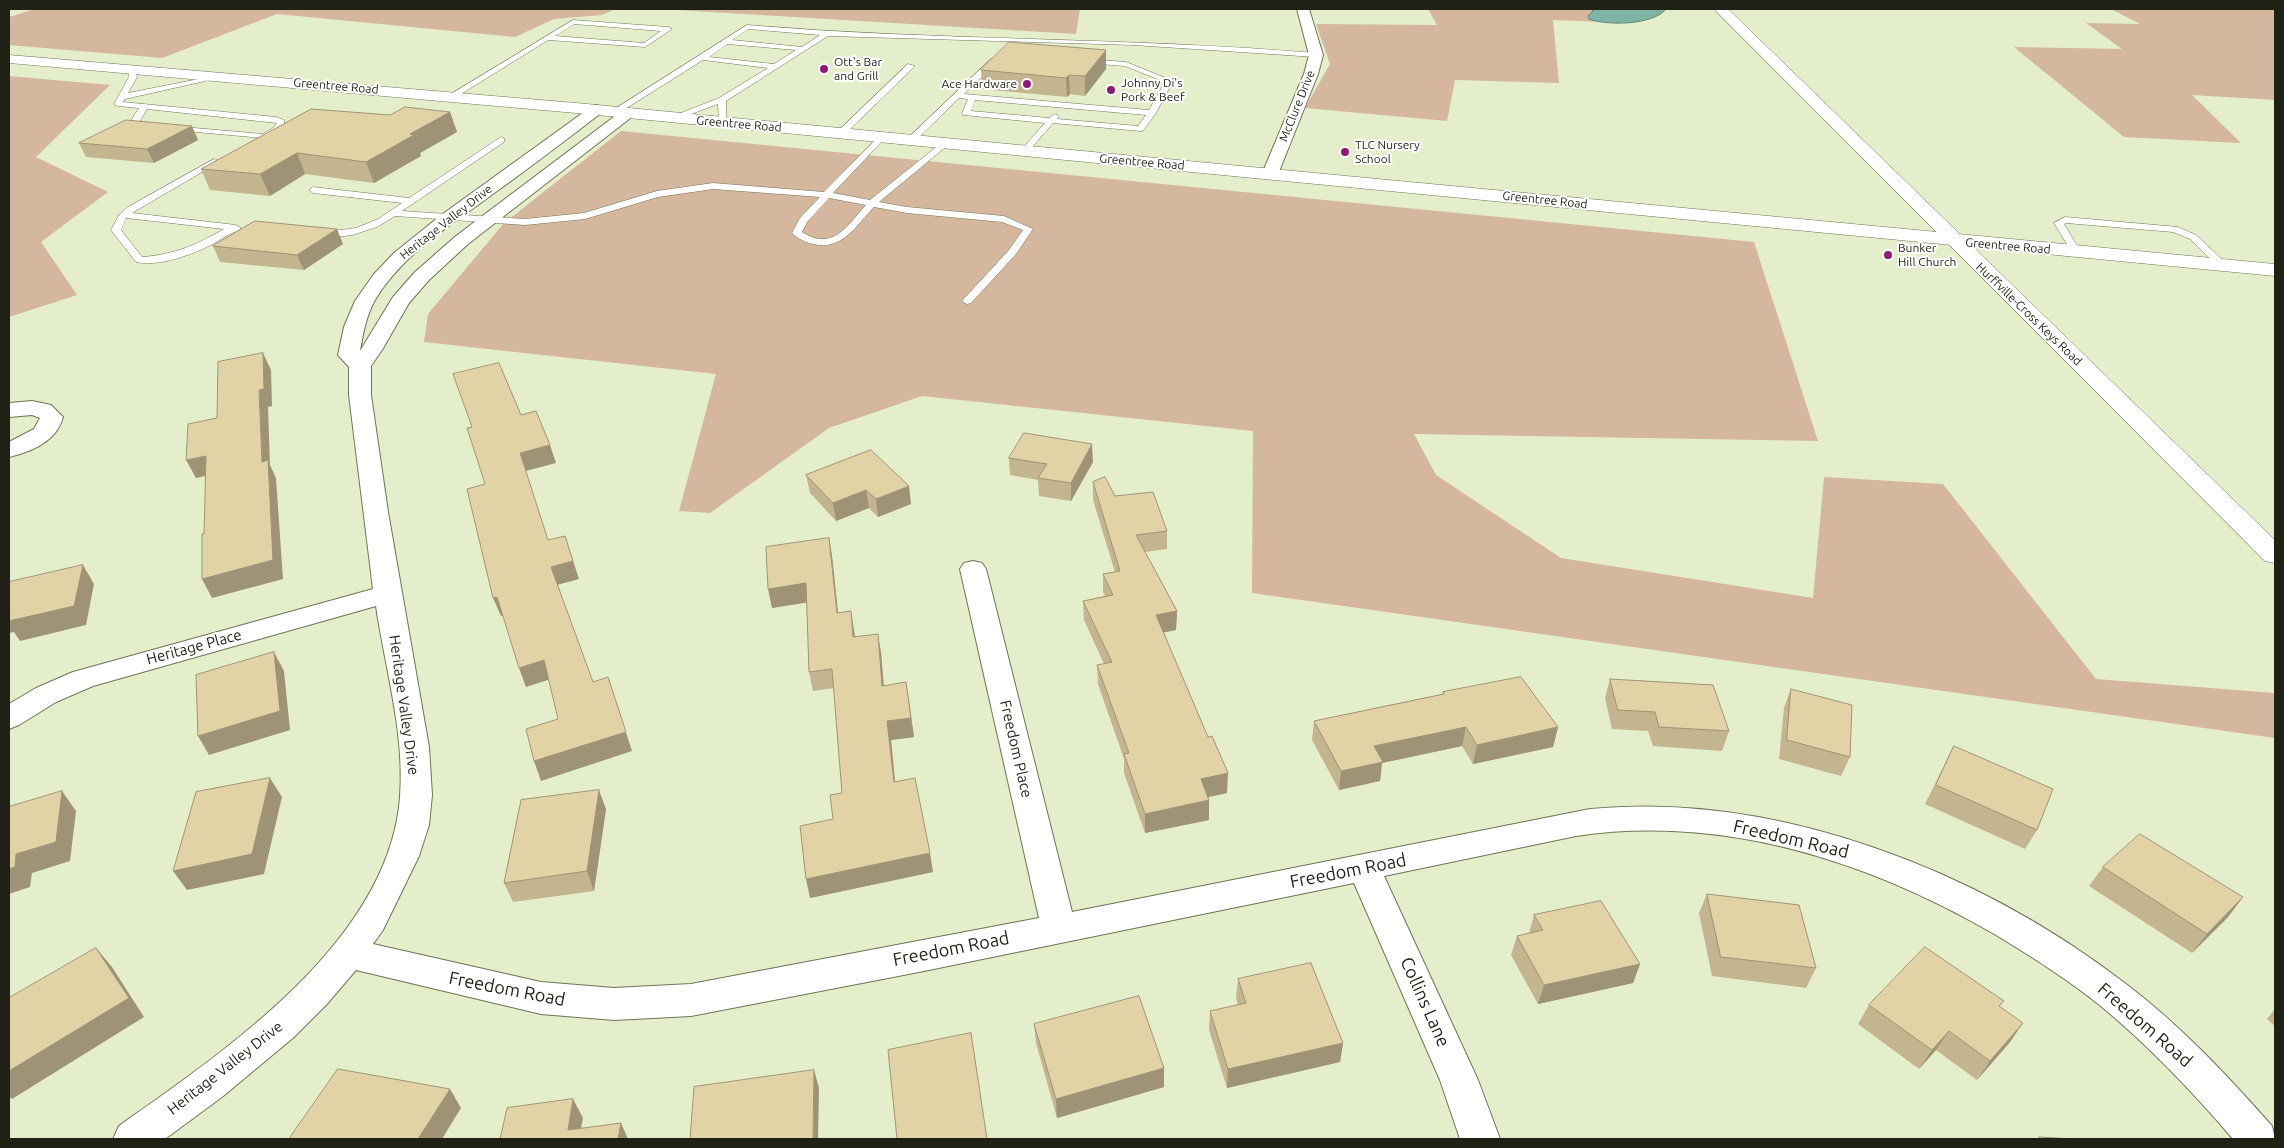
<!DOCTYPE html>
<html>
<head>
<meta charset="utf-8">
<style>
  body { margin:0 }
  #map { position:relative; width:2284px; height:1148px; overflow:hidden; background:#e5eecb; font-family:Ubuntu,sans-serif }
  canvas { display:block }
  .frame { position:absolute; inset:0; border:10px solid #1e2114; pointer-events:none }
</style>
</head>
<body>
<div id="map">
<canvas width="2284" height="1148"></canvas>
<div class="frame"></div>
</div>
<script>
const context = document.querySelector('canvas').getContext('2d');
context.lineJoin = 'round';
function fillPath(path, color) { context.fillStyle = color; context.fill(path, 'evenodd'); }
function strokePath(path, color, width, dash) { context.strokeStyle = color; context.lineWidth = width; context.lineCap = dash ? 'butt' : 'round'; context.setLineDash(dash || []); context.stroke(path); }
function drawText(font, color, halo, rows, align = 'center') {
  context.font = font + ' Ubuntu,sans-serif'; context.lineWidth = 4; context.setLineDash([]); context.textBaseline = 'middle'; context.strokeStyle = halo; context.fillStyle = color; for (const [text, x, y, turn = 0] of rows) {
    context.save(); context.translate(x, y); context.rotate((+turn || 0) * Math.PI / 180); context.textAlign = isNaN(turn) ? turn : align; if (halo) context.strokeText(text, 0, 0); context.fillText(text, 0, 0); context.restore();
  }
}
fillPath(new Path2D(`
  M35,9H615L602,15L554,19L515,37L277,14L162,58L9,45V17Z
  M661,9H1080L1076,34Z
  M1428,9H1666L1604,22L1553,20L1559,83L1455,80L1447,121L1305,108L1330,64L1316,24L1437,25Z
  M2111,9H2275V100L2192,95L2241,143L2124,137L2014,47L2122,49L2086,23L2140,24Z
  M9,76L110,85L36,157L108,192L41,242L77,295L9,317Z
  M621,131L1754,242L1818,441L1414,434L1436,475L1561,558L1813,598L1824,477L1943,484L2096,679L2275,693V738L1252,593L1253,431L922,396L829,428L710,513L679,511L716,374L424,342L428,314L504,223Z`), '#d4b79d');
const water = new Path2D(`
  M1591,9H1666C1654,25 1607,26 1589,19L1588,16L1593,11Z`);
fillPath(water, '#7fb3a4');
strokePath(water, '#628779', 1);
const service = new Path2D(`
  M573,20L668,27L672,29L645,47L548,40L453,99L446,97ZM574,24L661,31L644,43L555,36Z
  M747,25C936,41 1127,37 1316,53L1320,55L1316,57L1133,45L828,36L726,101V124L719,122L718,104L675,120L668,118L719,98L768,68L703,60L617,114L610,112ZM748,29L820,35L802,47L732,40ZM727,44L796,50L774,64L709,57Z
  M991,59L998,61L964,94L1149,110L1165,82L1125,66L1087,63L1083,61L1084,59L1126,62L1173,81L1156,113L1143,131H1140L1053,123L1027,153L1024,154L1020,151L1045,123L963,115L962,113L968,99L959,98L914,142H908V138ZM975,100L1146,115L1138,126L1057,119L1059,116L1055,114L1049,118L971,111Z
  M908,64L915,66L844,135H838V131Z
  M128,67H134L137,77L128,93L219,75L223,77L125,99L123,102L276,117L284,120V124L279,131L263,138L174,130L170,128L171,126L263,134L273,128L277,123L147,109L140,121L156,124V128L133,124L132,119L139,108L118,106L114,104L129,77Z
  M881,134L885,137L884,139L833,193L870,200L945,140L949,143L948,145L879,202L907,207L1004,216L1033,229L1016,254L971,303L967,304L962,301L1009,250L1023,230L1002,222L907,213L874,207C856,225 843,251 813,244C805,242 798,239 792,233L800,218L820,197L713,189L658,197L585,219L525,225L395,216L377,227L352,235L328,238L317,237L315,235L317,233L356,228L378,219L402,203L313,193L309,190L313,187L409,198L501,137L504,138V142L402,211L525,219L584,213L657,191L713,183L824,192ZM829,198L866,205C847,226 833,252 802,232L807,222Z
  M214,159L221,161L132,213L236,225L241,228L239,230C230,233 220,240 211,245C191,255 159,267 136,262L111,230L119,215L128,207ZM126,218L224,229C197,245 173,255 142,257L121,230Z
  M2065,217L2178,227L2196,235L2228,265L2227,267H2219L2190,239L2173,232L2066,223L2064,224L2081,252L2076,255L2073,254L2054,223Z`);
const minor = new Path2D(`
  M1297,9H1309L1323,55L1318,74L1278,174L1276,178H1264L1262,174L1304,74L1309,55Z
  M596,105L601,107L604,110L601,113C567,139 532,166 497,191C454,223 403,253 375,300C366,316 363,334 360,351L393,297L415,272L456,236L623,110H633L636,113L633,116L468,244L429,280L409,303L382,350L371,366V395L388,512L429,747L432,795L429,825L419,856L383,930L373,944L541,982L614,988L691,984L1039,918L960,569L964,563L973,561L982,563L986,569L1072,912L1590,809C1777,791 1980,871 2126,984C2180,1025 2227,1075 2272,1126L2275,1139H2233C2193,1092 2150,1047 2102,1007C2069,980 2032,957 1996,935C1869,861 1723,814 1576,836L1384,876L1478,1080L1500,1139H1460L1440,1080L1354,883L919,972L691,1016L614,1020L541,1014L356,970L327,1004L294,1037L222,1097L165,1139H113L119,1126C226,1050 389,941 400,797C405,733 385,668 376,606L93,686L56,702L19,725L9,729V704L36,688L73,672L373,589L349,395V367L338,355L344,327L355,301L374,274L394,253L440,216L591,107Z
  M32,401L51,405L63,417C57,441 31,452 9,457V442L34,429L40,418L32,415L9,417V403Z`);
const tertiary = new Path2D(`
  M9,55L576,103L2275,264V276L576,113L9,63Z`);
const secondary = new Path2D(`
  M1714,9H1728L2275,540V563L2265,561Z`);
strokePath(service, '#6d7556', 1);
strokePath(minor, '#6d7556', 2);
strokePath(tertiary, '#6d7556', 1);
strokePath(secondary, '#6d7556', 1);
fillPath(service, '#fff');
fillPath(minor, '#fff');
fillPath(tertiary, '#fff');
fillPath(secondary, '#fff');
fillPath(new Path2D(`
  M1106,69L1085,96L1070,94L1067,97L982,89L981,70Z
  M450,112L457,132L420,153L421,156L374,183L305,174L270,196L210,190L201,169L390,115Z
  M198,140L154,163L86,157L79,143Z
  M343,244L304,270L220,262L213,246Z
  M871,450L911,504L878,517L869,508L836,521L810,493L806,475Z
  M1009,458L1093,462L1071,501L1039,496L1038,480L1010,475Z
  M1093,482L1167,531V549L1145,552L1177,611L1176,630L1164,632L1227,793L1208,797L1209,800V820L1145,833L1124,773V759L1098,684L1097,665L1104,664L1084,620L1083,601L1105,596L1103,592V574L1115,572L1093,500Z
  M829,538L832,556L838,613L854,630L855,637L881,652L884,685L909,701L914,737L891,740L895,782L933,872L810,898L842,793L834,688L813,691L809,672L807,602L772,608Z
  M1610,679L1729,731L1722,751L1653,746L1648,731L1612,729L1605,698Z
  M1791,689L1850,757L1841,776L1779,759L1784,708Z
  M1443,692L1558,727L1553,747L1473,764L1462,746L1382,763L1380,781L1339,790L1312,740L1314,721L1443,694Z
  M1954,746L2037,830L2025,849L1925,804Z
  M606,809L594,891L513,902L504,883Z
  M2103,867L2243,897L2228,917L2192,953L2089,886Z
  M1707,894L1816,968L1806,988L1712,976L1699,913Z
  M1534,915L1640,964L1633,983L1538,1004L1511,955L1517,936L1529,933Z
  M1238,979L1343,1043L1340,1062L1227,1088L1209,1030L1210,1011L1238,1005L1236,998Z
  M1869,1005L2000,1007L2010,1042L1977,1080L1936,1050L1919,1069L1858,1024Z
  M2275,1009V1026L2267,1019Z
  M1034,1024L1164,1087L1057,1118L1036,1043Z`), '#c2b590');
fillPath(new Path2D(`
  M1106,50V69L1085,96V76Z
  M1069,75L1070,94L1067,97L1066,78Z
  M450,112L457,132L420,153L421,156L374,183L366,162L410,134Z
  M192,126L198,140L154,163L147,149Z
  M297,153L305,174L270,196L260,174Z
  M337,229L343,244L304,270L297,255Z
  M263,353L271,370L272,406L268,407L270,465L276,478L283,579L212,598L202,579L262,462L259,390Z
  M1092,444L1093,462L1071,501V483Z
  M550,445L556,463L526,471L520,453Z
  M206,456L215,474L196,478L186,460Z
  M909,486L911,504L878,517L876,499Z
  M866,490L869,508L836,521L833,503Z
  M565,536L579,579L557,585L551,567Z
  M829,538L832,556L840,632L837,613Z
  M83,565L94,584L86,625L20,641L14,632L9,633V611Z
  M806,583L810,602L772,608L768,589Z
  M497,597L504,615L501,616L493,598Z
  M851,611L854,630L856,656L853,637Z
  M1177,611L1176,630L1156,634V615Z
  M878,634L881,652L885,705L882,686Z
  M274,652L284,671L290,730L209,755L198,736Z
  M544,660L551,679L526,687L519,668Z
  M608,677L632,751L541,781L534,761Z
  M906,682L914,737L891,740L897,801L894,782L887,721Z
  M1466,727L1462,746L1382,763L1380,781L1339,790L1341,771L1374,746Z
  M1558,727L1553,747L1473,764L1477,745Z
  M1228,773L1227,793L1200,799L1201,779Z
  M270,778L282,797L264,874L187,890L173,871Z
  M599,790L606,809L594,891L587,871Z
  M62,791L76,811L70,861L32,873L30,887L9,894V869L16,854Z
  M1209,800V820L1145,833V814Z
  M930,853L933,872L810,898L806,879Z
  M2243,897L2228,917L2192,953L2207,934Z
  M96,948L112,967L144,1017L12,1099L9,1096V1071Z
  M1640,964L1633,983L1538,1004L1544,985Z
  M2023,1023L2010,1042L1977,1080L1990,1061Z
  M1949,1031L1936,1050L1919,1069L1932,1050Z
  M1343,1043L1340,1062L1227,1088L1228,1069Z
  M1164,1068V1087L1057,1118L1056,1099Z
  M814,1070L819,1088L818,1139H813Z
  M450,1089L461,1108L442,1139H418Z
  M573,1099L583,1118L579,1139L568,1130Z
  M621,1123L628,1139H618Z`), '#9e9475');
const building = new Path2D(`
  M1009,42L1106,50L1085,76L1069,75L1066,78L981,70Z
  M405,107L450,112L410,134L414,135L366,162L297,153L260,174L201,169L311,109L390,115Z
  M126,120L192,126L147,149L79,143Z
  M255,221L337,229L297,255L213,246Z
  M263,353L264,389L259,390L262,462L268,460L273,560L202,579V534H204L206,456L186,460L188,424L217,418L218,362Z
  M499,363L521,415L536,411L550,445L520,453L548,540L565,536L573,561L551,567L593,682L608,677L626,732L534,761L526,729L558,719L544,660L519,668L497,597L493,598L467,489L485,484L467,428L472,427L453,374Z
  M1024,433L1092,444L1071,483L1038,478L1047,464L1009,458Z
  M871,450L909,486L876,499L866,490L833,503L806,475Z
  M1105,477L1115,496L1153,492L1167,531L1136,535L1177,611L1156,615L1208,737L1212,736L1228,773L1201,779L1209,800L1145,814L1124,754L1129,753L1097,665L1112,662L1083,601L1113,595L1103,574L1120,571L1093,482Z
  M829,538L837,613L851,611L853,637L878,634L882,686L906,682L911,718L887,721L894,782L915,778L930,853L806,879L800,826L833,819L830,795L842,793L832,669L809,672L806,583L768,589L766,547Z
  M83,565L74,606L9,621V617L10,611H9V582Z
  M274,652L280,711L198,736L196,675Z
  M1521,677L1558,727L1477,745L1466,727L1374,746L1383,762L1341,771L1314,721L1444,694L1443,692Z
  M1610,679L1713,685L1729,731L1659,727L1655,712L1618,710Z
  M1791,689L1852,705L1850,757L1787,740Z
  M1954,746L2053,789L2037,830L1936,785Z
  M270,778L252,854L173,871L196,792Z
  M599,790L587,871L504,883L521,800Z
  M62,791L56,842L16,854L15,867L9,869V807Z
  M2140,834L2243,897L2207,934L2103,867Z
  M1707,894L1799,905L1816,968L1721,957Z
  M1601,901L1640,964L1544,985L1517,936L1543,930L1534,915Z
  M1925,947L2004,1001L1999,1006L2023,1023L1990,1061L1949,1031L1932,1050L1869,1005Z
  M96,948L129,998L9,1071V998Z
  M1311,963L1343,1043L1228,1069L1210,1011L1246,1003L1238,979Z
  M1139,996L1164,1068L1056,1099L1034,1024Z
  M971,1033L987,1139H897L888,1050Z
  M338,1069L450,1089L418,1139H289Z
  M814,1070L813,1139H690L694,1087Z
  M573,1099L568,1130L621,1123L618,1139H500L507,1108Z
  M2039,1137L2075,1139H2040Z`);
fillPath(building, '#e2d3a7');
strokePath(building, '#9e9475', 1);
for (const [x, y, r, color] of [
  [824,69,5,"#931875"],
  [1027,84,5,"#931875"],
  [1111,90,5,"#931875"],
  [1345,152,5,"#931875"],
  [1888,255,5,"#931875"]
]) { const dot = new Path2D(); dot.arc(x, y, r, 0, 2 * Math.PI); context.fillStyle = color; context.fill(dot); strokePath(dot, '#fff', 2); }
drawText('12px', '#1e2114', '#fff', [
  ["Ott's Bar",834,62],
  ["and Grill",834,76],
  ["Johnny Di's",1121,83],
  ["Pork & Beef",1121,97],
  ["Ace Hardware",1017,84,"right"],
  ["TLC Nursery",1355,145],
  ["School",1355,159],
  ["Bunker",1898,248],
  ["Hill Church",1898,262]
], 'left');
drawText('12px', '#1e2114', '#fff', [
  ["Greentree Road",336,86,5],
  ["McClure Drive",1297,106,-68],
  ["Greentree Road",739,124,5],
  ["Greentree Road",1142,162,5],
  ["Greentree Road",1545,200,6],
  ["Heritage Valley Drive",446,222,-38],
  ["Greentree Road",2008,246,5],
  ["Hurffville-Cross Keys Road",2029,314,44]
]);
drawText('15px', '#1e2114', '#fff', [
  ["Heritage Place",194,647,-15],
  ["Heritage Valley Drive",404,705,82],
  ["Freedom Place",1016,749,77],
  ["Heritage Valley Drive",225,1068,-38]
]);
drawText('18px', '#1e2114', '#fff', [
  ["Freedom Road",1791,839,13],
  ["Freedom Road",1348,871,-11],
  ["Freedom Road",951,949,-11],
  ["Freedom Road",507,989,11],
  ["Collins Lane",1425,1002,66],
  ["Freedom Road",2145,1025,41]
]);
</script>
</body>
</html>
